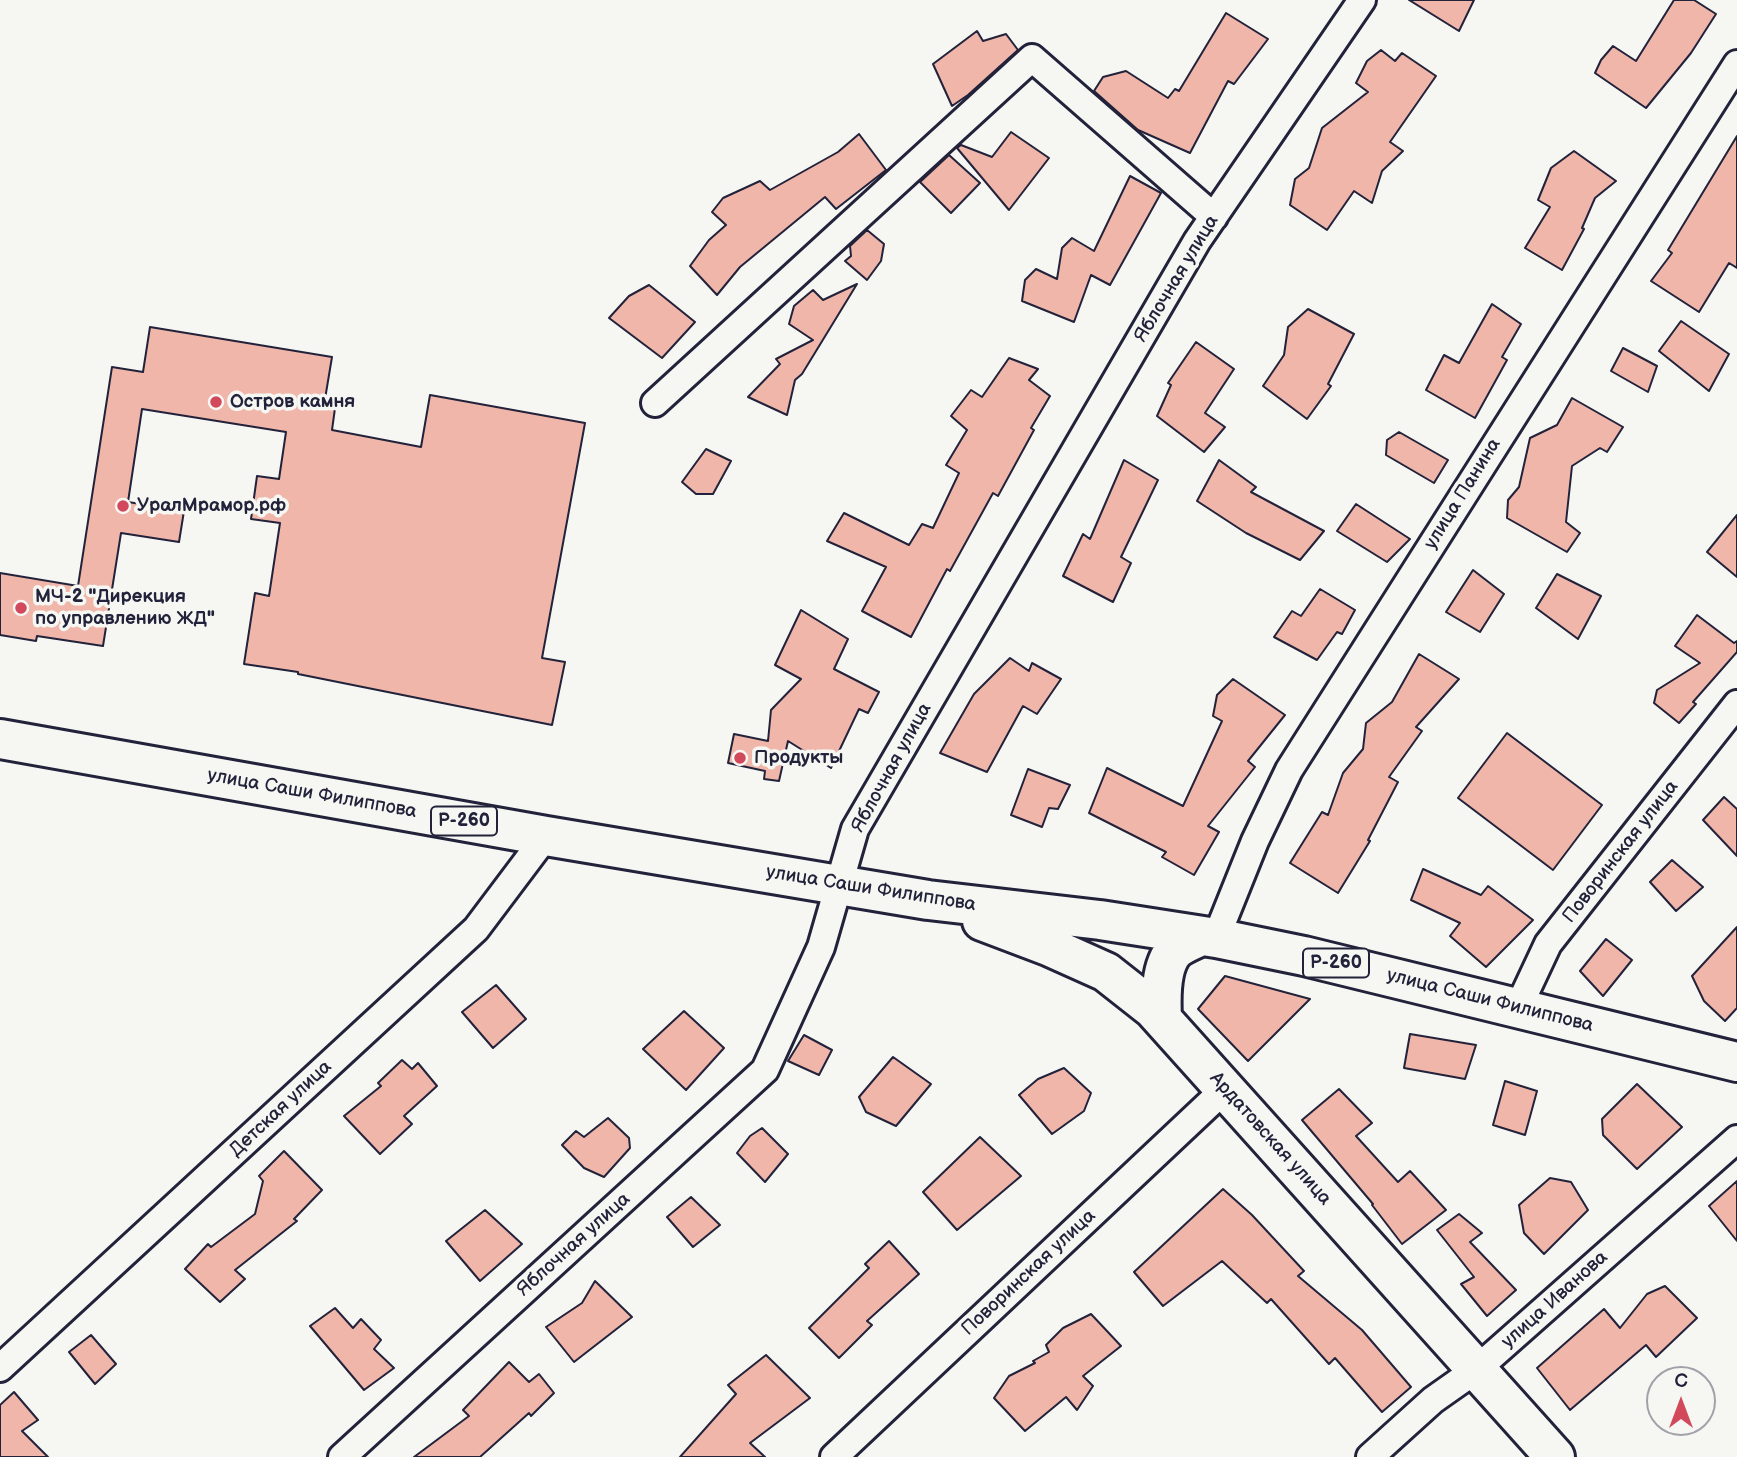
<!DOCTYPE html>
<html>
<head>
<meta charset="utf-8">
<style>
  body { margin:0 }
  #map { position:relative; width:1737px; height:1457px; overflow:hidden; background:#f6f6f2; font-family:"Balsamiq Sans",sans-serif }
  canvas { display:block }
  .north { position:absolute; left:1646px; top:1366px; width:70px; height:70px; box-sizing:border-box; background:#f6f6f2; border:2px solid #a1a1a9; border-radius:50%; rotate:0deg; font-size:19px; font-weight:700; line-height:28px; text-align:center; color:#22223b }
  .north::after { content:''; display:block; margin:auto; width:24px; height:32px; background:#d1495b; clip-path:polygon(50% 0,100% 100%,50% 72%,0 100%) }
</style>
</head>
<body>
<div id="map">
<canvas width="1737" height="1457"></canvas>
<div class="north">С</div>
</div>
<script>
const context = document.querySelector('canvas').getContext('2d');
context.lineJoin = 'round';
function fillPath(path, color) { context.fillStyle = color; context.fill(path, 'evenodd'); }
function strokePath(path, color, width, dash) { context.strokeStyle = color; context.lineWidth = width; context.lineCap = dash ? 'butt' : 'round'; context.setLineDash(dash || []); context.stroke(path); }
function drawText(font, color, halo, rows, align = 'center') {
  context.font = font + ' "Balsamiq Sans",sans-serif'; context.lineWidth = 7; context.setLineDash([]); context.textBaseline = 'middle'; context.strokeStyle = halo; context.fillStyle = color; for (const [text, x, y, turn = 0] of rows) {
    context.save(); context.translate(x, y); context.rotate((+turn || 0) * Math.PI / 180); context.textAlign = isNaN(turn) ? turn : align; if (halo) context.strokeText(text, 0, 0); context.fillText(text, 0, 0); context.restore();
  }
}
const building = new Path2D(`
  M1409,0H1474L1459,31Z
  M1674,0H1694L1716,14L1691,53L1646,108L1595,73L1601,60L1613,46L1636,61Z
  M1226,13L1268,39L1234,84L1228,81L1190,153L1138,130L1094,91L1103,77L1126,71L1168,98L1175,89L1179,91Z
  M977,31L983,41L1006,34L1018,50L968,95L952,106L933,64Z
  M1381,50L1395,61L1402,53L1436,76L1390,142L1403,151L1382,171L1372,203L1354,191L1327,230L1290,205L1295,179L1309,168L1322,128L1368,92L1356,83L1367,61Z
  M1011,132L1049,158L1009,210L957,148L961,145L992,157Z
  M859,134L886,170L836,209L825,197L740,267L717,295L690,266L709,240L726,225L712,212L723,198L760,181L770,190L838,152Z
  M1737,136V268L1729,263L1699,312L1651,281L1672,253L1668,250Z
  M1574,151L1616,181L1595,198L1582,228L1584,229L1562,270L1525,248L1550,207L1538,200L1551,168Z
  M949,155L980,183L951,213L920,182Z
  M1130,176L1161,193L1110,285L1091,275L1074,322L1022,301L1025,280L1036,269L1057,279L1062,248L1072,238L1094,251Z
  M867,230L884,244L881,261L867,280L845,261L851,256L850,246Z
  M857,284L802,374L795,380L787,415L748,397L780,364L776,359L813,340L789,324L794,306L813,290L823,300Z
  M649,285L695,322L662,358L609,318L629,296Z
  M1492,304L1521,324L1502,357L1507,360L1475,418L1426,390L1444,355L1459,363Z
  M1308,309L1354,334L1328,384L1331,386L1307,419L1263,386L1284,355L1288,327Z
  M1681,321L1729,354L1709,391L1659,351Z
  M150,327L332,357L325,399L336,401L332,430L421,447L430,395L585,423L542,658L565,662L552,725L298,674V672L244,664L255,593L269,596L280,523L251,519L257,476L279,479L286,432L142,409L128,502L184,511L179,542L121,533L103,646L37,636L36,641L0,635V573L78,586L112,367L143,372Z
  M1196,342L1234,369L1205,413L1225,427L1204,452L1157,416L1171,385L1168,383Z
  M1623,348L1657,366L1648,392L1611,371Z
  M1009,358L1038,369L1029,380L1050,396L1031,428L1034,430L998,496L993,493L950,571L947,569L911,637L862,611L886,567L827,541L844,513L909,545L922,524L933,528L959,473L946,465L967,430L951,416L971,390L982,397Z
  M1572,398L1623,427L1607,452L1600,448L1572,466L1566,522L1580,533L1567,552L1507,518L1508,500L1519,487L1530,438L1557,425Z
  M1399,432L1448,460L1434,483L1386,455L1387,440Z
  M706,449L731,461L713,494H696L682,482Z
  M1124,460L1158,480L1121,557L1131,563L1113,602L1063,576L1083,534L1090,539Z
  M1219,460L1256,487L1251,492L1324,531L1300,560L1246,533L1197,501Z
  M1356,504L1410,539L1387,562L1337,531Z
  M1737,515V577L1707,552Z
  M1473,570L1504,594L1480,632L1446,612Z
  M1557,574L1601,596L1578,639L1536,608Z
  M1320,589L1355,610L1342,634L1337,632L1317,660L1274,637L1292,611L1301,616Z
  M801,610L848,639L834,669L879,692L868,713L859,709L831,768L788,741L779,781L764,779L765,771L728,763L734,734L768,741L771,710L801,679L775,665Z
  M1697,615L1734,643L1737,641V652L1693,702L1696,704L1679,723L1654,703L1657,690L1700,663L1675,646Z
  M1419,654L1459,679L1416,727L1422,731L1389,777L1398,782L1368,840L1370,841L1338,893L1290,863L1322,812L1328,815L1343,773L1363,749L1366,723L1392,702Z
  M1010,658L1029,671L1032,663L1061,679L1037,714L1023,706L987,772L940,753L974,694Z
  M1233,679L1285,715L1248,761L1255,767L1208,826L1219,832L1194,875L1162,857L1166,852L1089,813L1107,768L1183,806L1222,721L1213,716L1217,695Z
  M1507,733L1602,805L1553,870L1458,798Z
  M1028,769L1070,785L1058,809L1049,808L1042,827L1011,815Z
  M1724,797L1737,809V856L1703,820Z
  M1672,860L1703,887L1676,911L1650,882Z
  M1423,869L1481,895L1488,886L1533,920L1486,967L1450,936L1460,923L1411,900Z
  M1737,927V1008L1725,1021L1704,1001L1692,976Z
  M1606,939L1632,960L1603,996L1580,971Z
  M1225,976L1310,999L1248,1061L1198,1009Z
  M496,985L526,1019L493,1048L462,1012Z
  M684,1011L724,1048L686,1090L643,1049Z
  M1410,1034L1476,1045L1465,1079L1404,1068Z
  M804,1035L832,1050L819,1075L788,1061Z
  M893,1057L931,1084L896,1126L866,1112L859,1097Z
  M402,1060L412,1069L418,1063L437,1086L404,1116L412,1124L380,1154L344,1116L381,1086L378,1083Z
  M1064,1068L1091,1093L1084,1111L1052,1134L1019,1095L1038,1079Z
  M1505,1081L1537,1091L1525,1135L1493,1125Z
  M1637,1084L1682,1127L1637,1169L1603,1135L1602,1119Z
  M1339,1089L1372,1123L1356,1136L1398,1182L1410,1171L1446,1210L1402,1244L1372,1205L1373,1204L1302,1120Z
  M608,1118L629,1138L630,1148L604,1177L584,1168L562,1145L576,1131L584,1137Z
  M762,1128L788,1154L765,1182L737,1153L750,1136Z
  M980,1137L1021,1176L957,1230L923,1192Z
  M284,1151L322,1190L294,1219L297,1221L235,1270L245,1279L220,1302L185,1269L208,1244L211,1247L255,1214L263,1181L259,1176Z
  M1550,1178L1571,1182L1588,1210L1544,1254L1524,1233L1519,1205Z
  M1737,1181V1241L1709,1206Z
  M1223,1189L1252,1215L1304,1271L1298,1276L1362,1330L1411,1387L1382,1412L1335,1358L1329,1364L1271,1299L1267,1303L1222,1261L1163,1306L1134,1272Z
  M691,1197L720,1225L693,1247L667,1217Z
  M485,1210L522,1244L480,1281L446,1241Z
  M1459,1214L1482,1233L1470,1242L1516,1290L1487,1316L1461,1284L1474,1277L1437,1230Z
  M889,1241L919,1274L867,1321L872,1325L839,1358L809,1328L869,1268L865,1264Z
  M595,1281L632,1317L574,1362L546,1327L582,1303Z
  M1665,1286L1697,1318L1656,1357L1646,1345L1570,1410L1537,1368L1604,1309L1620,1328L1647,1294Z
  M335,1308L353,1328L361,1319L381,1340L374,1349L394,1368L364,1390L310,1326Z
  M1091,1314L1121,1346L1083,1376L1093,1386L1077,1410L1066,1397L1025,1431L994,1398L1009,1376L1035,1363L1033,1361L1049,1352L1046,1345L1063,1328Z
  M91,1335L116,1364L95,1384L69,1352Z
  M766,1355L810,1398L750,1443L765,1457H680L736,1394L728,1385Z
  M509,1362L529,1382L539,1374L554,1393L531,1416L529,1413L480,1457H414L469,1416L463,1410Z
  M14,1392L38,1420L22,1431L48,1457H0V1405Z`);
fillPath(building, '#f0b6aa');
strokePath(building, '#22223b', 2);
const minor = new Path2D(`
  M655,403L1032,58L1214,217
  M1216,938L1255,841L1289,770L1737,64
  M1518,1008L1548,944L1737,704
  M0,1368L476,929L546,836
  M342,1457L765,1070L821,947L855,829L1197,241L1362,0
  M834,1457L1225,1089
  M1370,1457L1433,1400L1477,1369L1737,1139`);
const trunk = new Path2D(`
  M0,739L546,836L928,900L1100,920L1216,938L1304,956L1737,1062
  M982,921L1048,946L1106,972L1153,1009L1555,1457
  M1162,1018C1161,998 1160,966 1175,950C1182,944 1193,940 1201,936`);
strokePath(minor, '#22223b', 32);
strokePath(trunk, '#22223b', 44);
strokePath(minor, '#f6f6f2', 26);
strokePath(trunk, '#f6f6f2', 38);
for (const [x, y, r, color] of [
  [216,402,7,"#d1495b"],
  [123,506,7,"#d1495b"],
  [21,608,7,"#d1495b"],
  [740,758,7,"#d1495b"]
]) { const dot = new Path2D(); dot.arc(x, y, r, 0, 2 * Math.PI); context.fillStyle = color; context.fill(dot); strokePath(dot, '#f6f6f2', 2.5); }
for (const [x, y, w] of [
  [464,821,66],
  [1336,963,66]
]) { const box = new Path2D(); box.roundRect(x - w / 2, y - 14.5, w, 29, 5); context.fillStyle = '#f6f6f2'; context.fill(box); strokePath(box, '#22223b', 2); }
drawText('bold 18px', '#22223b', null, [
  ["Р-260",464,821],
  ["Р-260",1336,963]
]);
drawText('19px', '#22223b', '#f6f6f2', [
  ["Яблочная улица",1177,279,-59],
  ["улица Панина",1463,494,-58],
  ["Яблочная улица",892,768,-61],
  ["улица Саши Филиппова",312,794,10],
  ["Поворинская улица",1621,852,-52],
  ["улица Саши Филиппова",871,889,9],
  ["улица Саши Филиппова",1490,1001,14],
  ["Детская улица",281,1109,-43],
  ["Ардатовская улица",1270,1139,48],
  ["Яблочная улица",574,1245,-42],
  ["Поворинская улица",1029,1273,-43],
  ["улица Иванова",1555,1300,-42]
]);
drawText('bold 19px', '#22223b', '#f6f6f2', [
  ["Остров камня",230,402],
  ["УралМрамор.рф",137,506],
  ["МЧ-2 \"Дирекция",35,597],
  ["по управлению ЖД\"",35,619],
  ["Продукты",754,758]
], 'left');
</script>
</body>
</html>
